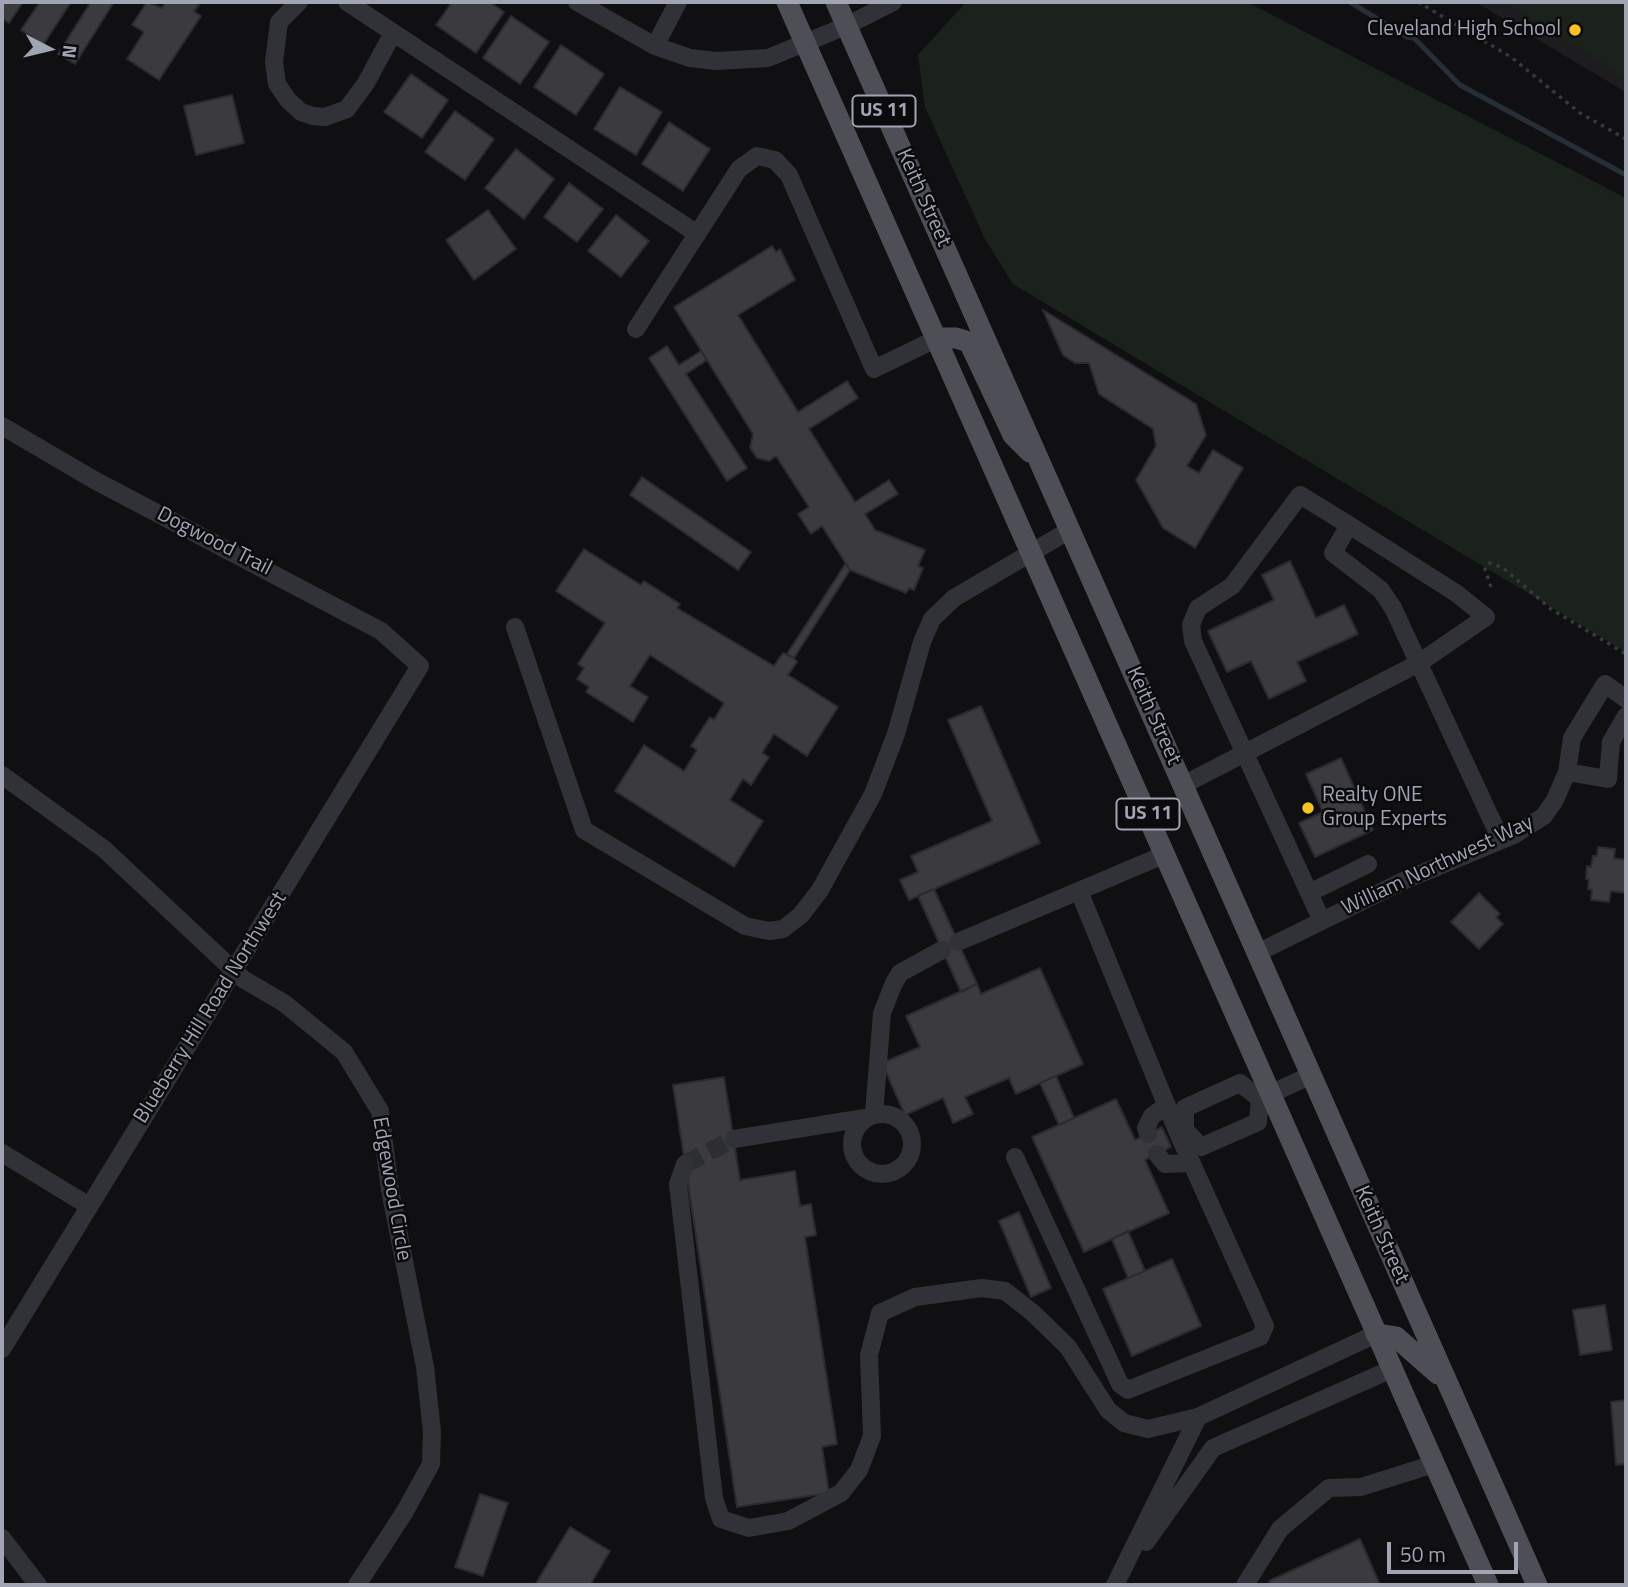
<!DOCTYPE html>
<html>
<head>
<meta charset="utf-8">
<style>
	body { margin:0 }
	#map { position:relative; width:1628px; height:1587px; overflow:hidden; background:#101012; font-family:"Titillium Web",sans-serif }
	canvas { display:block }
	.frame { position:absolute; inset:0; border:4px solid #a1a5b3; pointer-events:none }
	.north { position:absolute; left:14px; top:14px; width:70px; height:70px; -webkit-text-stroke:5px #0b0b0d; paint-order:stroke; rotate:97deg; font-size:19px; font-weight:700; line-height:28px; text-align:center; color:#a1a5b3 }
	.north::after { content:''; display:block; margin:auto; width:24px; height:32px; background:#a1a5b3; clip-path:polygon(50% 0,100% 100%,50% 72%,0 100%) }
	.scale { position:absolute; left:1387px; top:1542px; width:131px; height:32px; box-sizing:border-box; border:4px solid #a1a5b3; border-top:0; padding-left:9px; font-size:21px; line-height:24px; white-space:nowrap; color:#a1a5b3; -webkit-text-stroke:5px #0b0b0d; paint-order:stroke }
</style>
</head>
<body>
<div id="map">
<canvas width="1628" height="1587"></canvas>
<div class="frame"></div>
<div class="north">N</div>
<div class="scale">50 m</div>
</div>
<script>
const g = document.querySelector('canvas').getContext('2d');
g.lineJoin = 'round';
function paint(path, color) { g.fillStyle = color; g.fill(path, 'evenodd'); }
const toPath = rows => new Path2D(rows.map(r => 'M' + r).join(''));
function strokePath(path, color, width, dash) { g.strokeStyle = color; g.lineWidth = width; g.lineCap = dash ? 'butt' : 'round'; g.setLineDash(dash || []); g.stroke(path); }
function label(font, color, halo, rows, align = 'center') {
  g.font = font + ' "Titillium Web",sans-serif'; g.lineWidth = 5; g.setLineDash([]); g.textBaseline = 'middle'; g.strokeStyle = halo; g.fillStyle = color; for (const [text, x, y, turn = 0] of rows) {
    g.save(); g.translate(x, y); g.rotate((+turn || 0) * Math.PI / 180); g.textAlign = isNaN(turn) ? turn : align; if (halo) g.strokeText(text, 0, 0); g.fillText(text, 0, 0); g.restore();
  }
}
const built = toPath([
	[1476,2,1626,2,1626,92,1570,59]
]);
const green = toPath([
	[966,2,1247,2,1626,198,1626,652,1013,284,985,239,925,107,918,55],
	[1506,2,1626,2,1626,79]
]);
const stream = toPath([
	[1350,2,1407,37,1414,38,1460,85,1626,175]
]);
const building = toPath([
	[2,2,23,2,9,23,2,18,2,2],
	[40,2,71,2,43,45,21,30,40,2],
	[91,2,114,2,75,64,58,54,91,2],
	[147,2,162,8,166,2,194,2,199,5,194,11,201,16,159,80,127,59,144,32,132,25,147,2],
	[452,2,490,2,504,12,476,53,436,25,452,2],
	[511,16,549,42,520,84,483,58,511,16],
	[561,45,604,74,576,115,534,87,561,45],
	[411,74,448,100,422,138,384,112,411,74],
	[620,87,662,112,636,155,594,129,620,87],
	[232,95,244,143,196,155,184,106,232,95],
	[455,111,494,139,465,180,425,152,455,111],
	[669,122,710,149,683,191,642,164,669,122],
	[516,149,554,179,524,219,485,188,516,149],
	[569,183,603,209,577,242,544,217,569,183],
	[488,210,516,249,474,280,446,240,488,210],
	[616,215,649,241,621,277,588,251,616,215],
	[772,246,776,252,780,249,795,280,738,315,798,412,847,381,858,398,809,429,855,502,889,480,898,494,865,514,875,530,925,550,918,566,923,568,914,590,909,588,906,593,850,570,822,526,811,534,798,514,809,507,776,456,769,461,757,458,750,448,753,434,674,307,772,246],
	[1043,310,1196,404,1206,435,1187,466,1199,473,1213,450,1243,468,1195,548,1163,528,1136,480,1156,446,1153,429,1099,394,1089,363,1075,363,1063,355,1043,310],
	[667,346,679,365,701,351,707,360,686,374,747,468,727,481,649,358,667,346],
	[642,477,751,552,738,570,630,495,642,477],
	[584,549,641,585,644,581,680,604,677,608,774,666,783,653,794,658,797,662,788,675,838,707,807,756,774,734,762,753,769,757,751,785,743,779,730,800,763,821,734,867,615,791,644,745,684,771,697,750,691,746,710,717,714,720,724,703,650,655,630,686,648,697,633,722,586,692,589,687,577,679,584,668,578,664,605,623,556,591,584,549],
	[1290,561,1316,618,1344,605,1358,634,1297,662,1306,681,1269,699,1251,661,1227,672,1208,631,1274,600,1262,575,1290,561],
	[846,563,850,570,794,658,787,654,846,563],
	[981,706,1040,843,909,900,900,880,918,872,911,856,992,821,948,720,981,706],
	[1341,758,1373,830,1315,857,1299,823,1323,812,1306,774,1341,758],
	[1598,847,1615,849,1614,858,1626,860,1626,893,1611,891,1609,902,1591,900,1592,890,1588,889,1589,879,1586,879,1587,866,1591,867,1593,856,1597,856,1598,847],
	[934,889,977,984,961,992,918,896,934,889],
	[1479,893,1500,914,1496,917,1503,924,1479,949,1451,922,1479,893],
	[1040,968,1083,1064,1016,1094,1009,1078,965,1097,973,1114,953,1123,943,1098,905,1115,882,1063,920,1047,906,1016,977,984,981,994,1040,968],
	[1056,1076,1074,1118,1059,1125,1040,1083,1056,1076],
	[724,1077,740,1180,795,1171,800,1206,811,1204,816,1235,805,1237,837,1444,822,1447,829,1493,737,1507,673,1085,724,1077],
	[1116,1099,1135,1140,1162,1127,1171,1147,1145,1160,1169,1213,1084,1252,1032,1137,1116,1099],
	[1019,1212,1051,1288,1031,1297,999,1221,1019,1212],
	[1128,1231,1145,1271,1128,1278,1112,1239,1128,1231],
	[1172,1259,1201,1326,1132,1356,1103,1289,1172,1259],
	[1605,1305,1612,1350,1580,1355,1573,1310,1605,1305],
	[1626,1400,1626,1464,1616,1465,1611,1402,1626,1400],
	[480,1494,508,1503,483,1576,455,1567,480,1494],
	[570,1527,610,1551,590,1585,535,1585,570,1527],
	[1360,1539,1380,1585,1271,1585,1269,1581,1360,1539]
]);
const minorTunnel = toPath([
	[685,1164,734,1139]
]);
const path = toPath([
	[1418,2,1511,57,1580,113,1626,139],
	[1491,587,1485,569,1489,563,1502,567,1551,609,1626,654]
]);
const minor = toPath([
	[299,2,279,22,274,62,277,84,288,100,301,112,313,116,325,117,347,109,366,83,393,33],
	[347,2,696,233],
	[577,2,655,46,690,58,716,61,768,58,846,26,893,2],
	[655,46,678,2],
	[636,329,739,169,757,156,775,160,789,175,874,369,938,338],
	[2,426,96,481,381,631,420,666,2,1349],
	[515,627,584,830,745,926,769,931,783,929,801,915,820,890,873,794,896,734,922,642,932,619,954,598,1070,530],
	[1567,772,1608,779,1611,742,1626,716],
	[2,775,104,849,243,979,284,1003,344,1052,380,1111,390,1190,425,1367,432,1432,431,1464,404,1513,357,1585],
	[1183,785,1419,663,1486,617,1456,593,1349,525],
	[1079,891,1178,1133],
	[1309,893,1368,864],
	[1322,921,1193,641,1191,625,1198,608,1232,586,1300,495,1349,525,1333,553,1381,590,1393,608,1501,840],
	[958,942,1166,854],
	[1257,953,1403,881,1514,835,1544,816,1555,800,1567,772,1572,738,1605,684,1626,699],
	[1240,1083,1260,1099,1258,1122,1201,1147,1185,1130,1185,1108,1240,1083],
	[1260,1099,1311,1075],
	[874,1114,882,1013,894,983,900,973,942,950],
	'852 1144a30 30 0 1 1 60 0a30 30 0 1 1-60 0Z',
	[1148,1134,1146,1128,1152,1116,1167,1105],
	[734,1139,865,1118],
	[2,1153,89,1206],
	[1157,1154,1165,1164,1192,1163],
	[1015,1157,1120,1384,1128,1390,1260,1337,1265,1326,1178,1133,1185,1130],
	[685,1164,678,1184,714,1498,721,1519,749,1528,788,1521,841,1493,859,1470,872,1436,869,1355,880,1313,915,1297,982,1288,1005,1291,1033,1313,1068,1347,1108,1410,1124,1423,1148,1429,1198,1417],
	[2,1538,38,1585],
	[1146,1542,1213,1448,1392,1369],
	[1115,1585,1198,1417,1376,1334],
	[1245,1585,1280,1529,1329,1488,1361,1487,1434,1464]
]);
const major = toPath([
	[787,2,1488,1585],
	[836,2,1537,1585],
	[938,338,956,338,969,342,1013,435,1030,452],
	[1376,1334,1396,1337,1438,1374]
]);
const markers = [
	[1575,30,7,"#f8c222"],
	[1308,808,7,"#f8c222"]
];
const shields = [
	[884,111,63],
	[1148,814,63]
];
const shieldNames = [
	["US 11",884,111],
	["US 11",1148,814]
];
const poiNames = [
	["Cleveland High School",1561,30],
	["Realty ONE",1322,796,"left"],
	["Group Experts",1322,820,"left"]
];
const streetNames = [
	["Keith Street",923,198,66],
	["Dogwood Trail",214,542,27],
	["Keith Street",1153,716,66],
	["William Northwest Way",1438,866,-25],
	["Blueberry Hill Road Northwest",211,1008,-58],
	["Edgewood Circle",391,1189,80],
	["Keith Street",1381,1235,66]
];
paint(built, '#1d1c1f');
paint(green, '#1b221c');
strokePath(stream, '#262e36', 5);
paint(building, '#3a3a3f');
strokePath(building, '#2b2a2e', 2);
strokePath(minorTunnel, '#2d2e32', 18, [18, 9]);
strokePath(path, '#37393e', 3.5, [3.5, 5]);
strokePath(minor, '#313237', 18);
strokePath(major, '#4d4e56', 21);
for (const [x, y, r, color] of markers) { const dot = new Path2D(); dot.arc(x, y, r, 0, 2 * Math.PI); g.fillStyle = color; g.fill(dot); strokePath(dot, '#0b0b0d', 2.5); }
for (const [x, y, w] of shields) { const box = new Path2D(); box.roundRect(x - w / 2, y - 15.5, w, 31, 5); g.fillStyle = '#0b0b0d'; g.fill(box); strokePath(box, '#a1a5b3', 2); }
label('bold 19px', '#a1a5b3', null, shieldNames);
label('21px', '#a1a5b3', '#0b0b0d', poiNames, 'right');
label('21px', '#a1a5b3', '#0b0b0d', streetNames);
</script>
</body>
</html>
